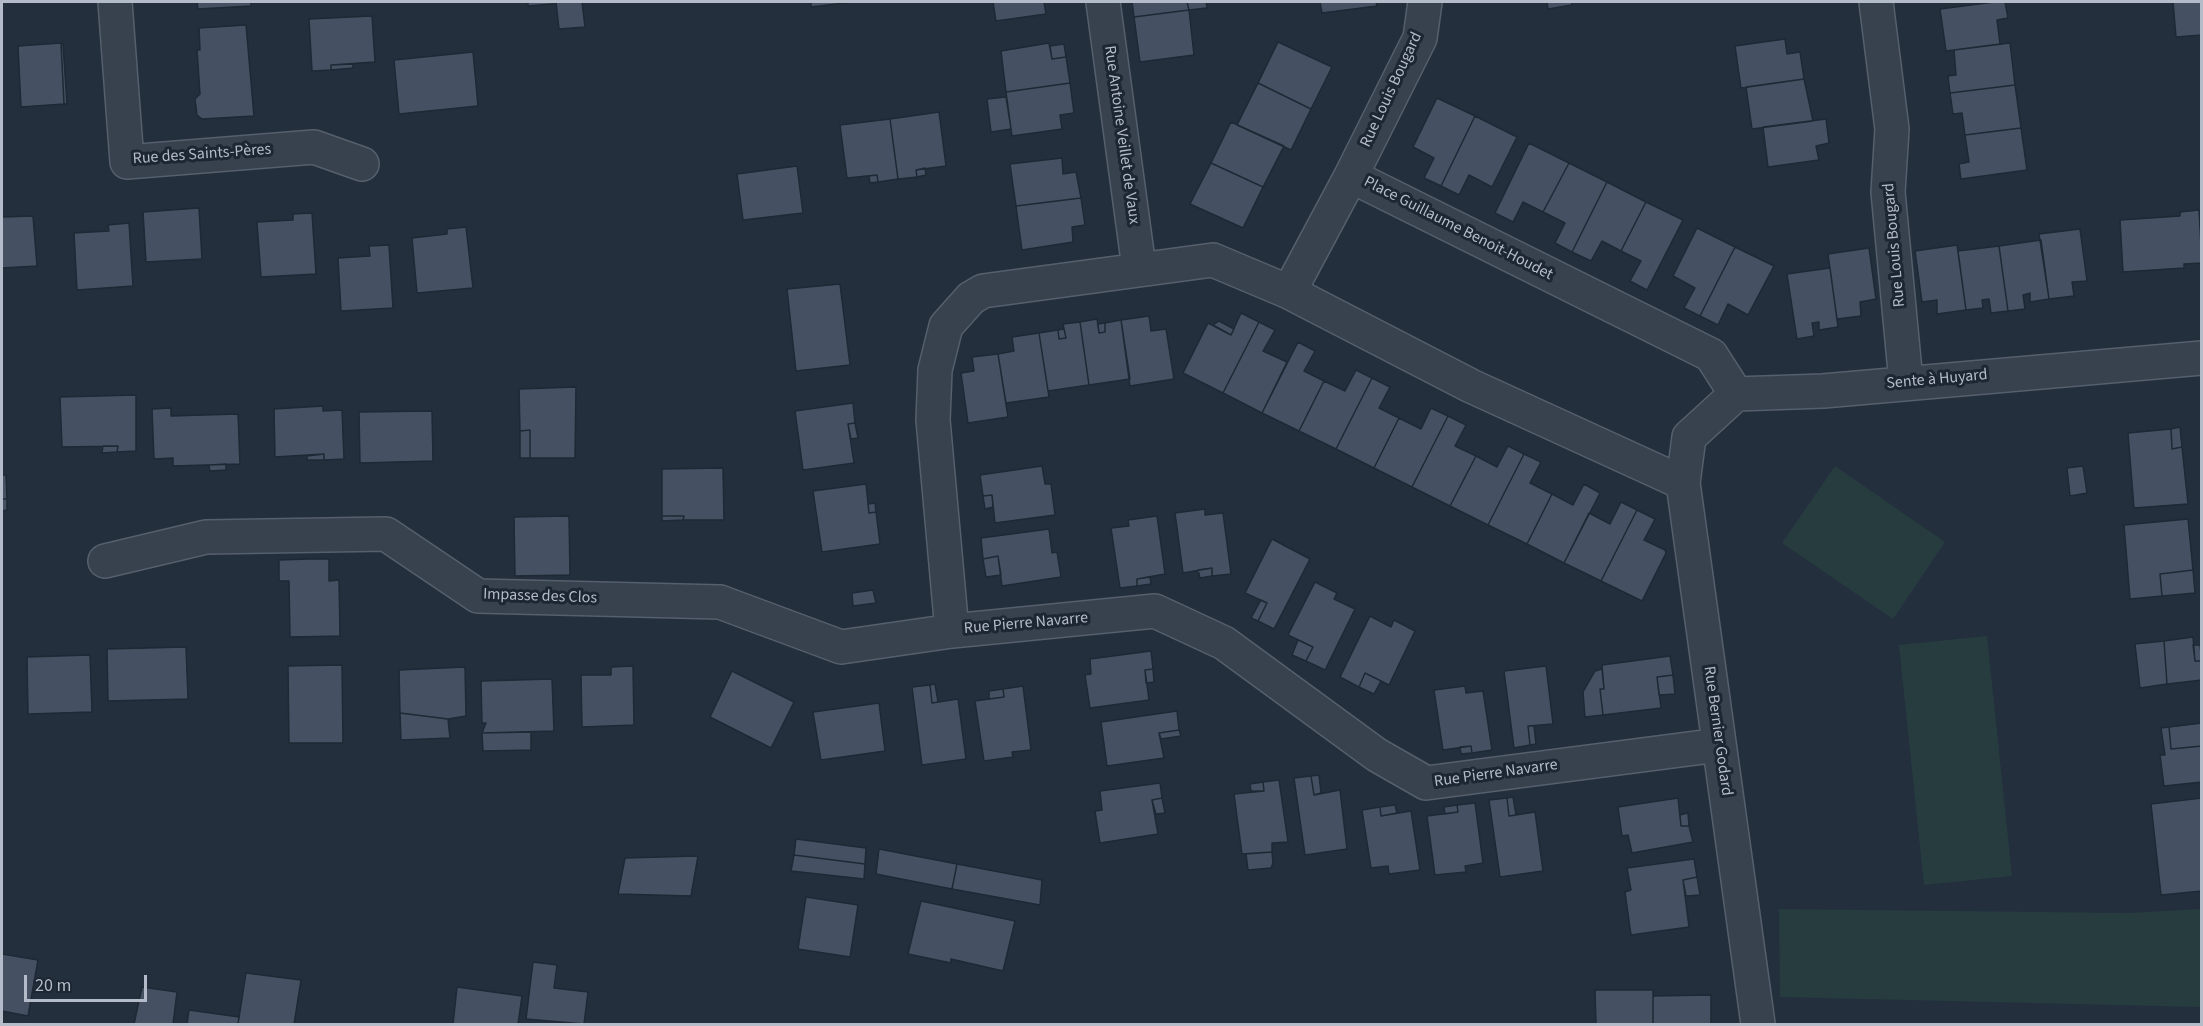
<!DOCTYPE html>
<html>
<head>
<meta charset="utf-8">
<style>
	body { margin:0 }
	#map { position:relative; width:2203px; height:1026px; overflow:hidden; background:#242f3e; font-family:"Source Sans 3",sans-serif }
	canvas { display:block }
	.frame { position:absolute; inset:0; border:3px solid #b4bcc9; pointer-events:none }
	.scale { position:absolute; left:24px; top:975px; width:123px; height:27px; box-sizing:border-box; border:3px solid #b4bcc9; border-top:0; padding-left:8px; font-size:18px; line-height:21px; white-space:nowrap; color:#b4bcc9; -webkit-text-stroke:4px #1d2633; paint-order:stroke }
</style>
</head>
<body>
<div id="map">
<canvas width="2203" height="1026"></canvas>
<div class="frame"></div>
<div class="scale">20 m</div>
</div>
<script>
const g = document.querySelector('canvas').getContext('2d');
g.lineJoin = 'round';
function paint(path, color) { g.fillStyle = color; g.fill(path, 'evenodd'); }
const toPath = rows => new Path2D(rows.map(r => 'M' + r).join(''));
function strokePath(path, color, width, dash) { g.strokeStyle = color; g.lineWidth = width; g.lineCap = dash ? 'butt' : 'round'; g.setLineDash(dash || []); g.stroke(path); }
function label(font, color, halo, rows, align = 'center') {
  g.font = font + ' "Source Sans 3",sans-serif'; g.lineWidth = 6; g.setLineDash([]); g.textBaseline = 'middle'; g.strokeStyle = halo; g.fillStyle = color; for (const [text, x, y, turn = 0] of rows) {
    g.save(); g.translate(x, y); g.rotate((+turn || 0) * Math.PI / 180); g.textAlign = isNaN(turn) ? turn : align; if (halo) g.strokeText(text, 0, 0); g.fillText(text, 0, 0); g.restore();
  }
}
const green = toPath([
	[1835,466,1945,542,1893,619,1782,543],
	[1987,636,2012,876,1924,885,1899,645],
	[1779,909,2128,913,2201,909,2201,1007,1780,997]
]);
const building = toPath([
	[197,2,251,2,251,6,198,9,197,2],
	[528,2,551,2,552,4,528,6,528,2],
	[556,2,582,2,585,27,559,29,556,2],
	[811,2,853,2,811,7,811,2],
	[993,2,1044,2,1046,14,996,21,993,2],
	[1132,2,1187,2,1189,10,1134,17,1132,2],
	[1187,2,1206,2,1207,8,1189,10,1187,2],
	[1320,2,1376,2,1377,6,1322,13,1320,2],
	[1547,2,1572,2,1572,5,1548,9,1547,2],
	[1994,2,2005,2,2008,18,1997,20,2000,44,1946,51,1940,9,1994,2],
	[2173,2,2202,2,2202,35,2176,37,2173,2],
	[1189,10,1194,55,1140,62,1134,17,1189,10],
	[372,16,375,62,331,65,331,70,312,71,309,19,372,16],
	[246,25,254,116,202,119,197,115,195,99,200,94,197,50,200,50,199,28,246,25],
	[1785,39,1787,54,1800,52,1804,79,1741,88,1735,46,1785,39],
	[1278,42,1332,67,1311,109,1258,83,1278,42],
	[61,43,63,44,67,104,64,104,61,43],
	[61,43,64,104,21,107,18,46,61,43],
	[1049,43,1052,59,1066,57,1070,83,1006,92,1001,51,1049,43],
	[2010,43,2015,85,1950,93,1948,76,1956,75,1954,50,2010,43],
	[1064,44,1066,57,1052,59,1050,46,1064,44],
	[473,52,478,106,399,114,394,60,473,52],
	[353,64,353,68,331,70,331,65,353,64],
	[1804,79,1813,121,1752,129,1746,87,1804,79],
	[1070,83,1074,113,1060,115,1062,129,1012,136,1006,92,1070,83],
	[1258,83,1311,109,1291,150,1237,125,1258,83],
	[2015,85,2021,128,1965,135,1962,113,1953,114,1950,93,2015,85],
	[1006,97,1011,129,991,132,987,99,1006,97],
	[1437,98,1475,116,1441,186,1424,178,1434,158,1413,147,1437,98],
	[939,112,946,166,916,170,917,177,898,179,890,119,939,112],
	[1475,116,1517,137,1492,187,1469,175,1459,195,1441,186,1475,116],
	[890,119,898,179,878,182,877,175,847,178,840,125,890,119],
	[1826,119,1829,143,1816,146,1819,160,1768,167,1763,127,1826,119],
	[1231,122,1284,146,1263,187,1211,163,1231,122],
	[2021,128,2027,170,1961,179,1959,164,1969,162,1965,135,2021,128],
	[1529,143,1569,163,1543,212,1523,202,1513,222,1495,213,1529,143],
	[1062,158,1063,174,1076,172,1081,198,1016,206,1010,164,1062,158],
	[1211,163,1263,187,1243,228,1190,204,1211,163],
	[1569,163,1607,182,1572,252,1555,243,1565,223,1543,212,1569,163],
	[797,166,803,213,743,220,737,174,797,166],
	[925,168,926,175,917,177,916,170,925,168],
	[877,175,878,182,870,183,869,176,877,175],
	[1607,182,1646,202,1621,251,1602,241,1591,261,1572,252,1607,182],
	[1081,198,1085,225,1072,227,1073,242,1022,250,1016,206,1081,198],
	[1646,202,1683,220,1647,290,1630,281,1641,261,1621,251,1646,202],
	[199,208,202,259,146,262,143,212,199,208],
	[2199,210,2202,263,2184,264,2184,268,2123,272,2120,220,2180,216,2180,212,2199,210],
	[2,213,3,217,33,216,37,266,2,268,2,213],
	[312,213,316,274,261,277,257,222,293,220,293,214,312,213],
	[129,223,133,286,77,290,74,233,109,231,108,225,129,223],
	[466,227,473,288,417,293,412,238,447,234,447,229,466,227],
	[1697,228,1735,247,1700,316,1684,308,1695,288,1673,276,1697,228],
	[2080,229,2087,281,2072,282,2074,296,2049,299,2039,234,2080,229],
	[2041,240,2049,299,2030,302,2030,293,2023,295,2025,309,2008,311,1999,246,2041,240],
	[389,245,393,308,341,311,338,258,370,256,369,246,389,245],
	[1957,245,1966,310,1937,314,1937,300,1922,302,1915,251,1957,245],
	[1999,246,2008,311,1991,313,1989,299,1982,300,1983,308,1966,310,1958,251,1999,246],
	[1735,247,1774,266,1748,315,1728,304,1718,325,1700,316,1735,247],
	[1869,248,1876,299,1860,302,1861,316,1837,319,1828,254,1869,248],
	[1830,268,1838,327,1819,330,1819,322,1812,323,1814,336,1797,339,1787,274,1830,268],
	[840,284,850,365,796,371,787,289,840,284],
	[1241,313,1259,322,1223,393,1183,373,1208,323,1231,335,1241,313],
	[1149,316,1151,331,1166,329,1174,379,1130,386,1121,320,1149,316],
	[1097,319,1099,333,1105,332,1105,323,1121,320,1130,379,1089,385,1080,322,1097,319],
	[1219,321,1234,329,1231,335,1213,325,1219,321],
	[1080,322,1089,385,1048,391,1039,333,1058,330,1059,339,1066,338,1063,324,1080,322],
	[1259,322,1275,330,1263,351,1287,362,1262,413,1223,393,1259,322],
	[1105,323,1105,332,1099,333,1098,324,1105,323],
	[1064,329,1066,338,1059,339,1058,330,1064,329],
	[1039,333,1049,397,1006,403,998,354,1014,351,1012,337,1039,333],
	[1298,342,1315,351,1304,371,1324,381,1299,431,1262,413,1298,342],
	[998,354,1008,417,968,423,961,373,974,371,972,357,998,354],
	[1356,370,1372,378,1336,449,1299,431,1324,381,1345,391,1356,370],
	[1372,378,1390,387,1379,408,1399,418,1374,468,1336,449,1372,378],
	[576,387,575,458,530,458,530,430,520,431,519,389,576,387],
	[136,395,136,451,117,452,118,446,62,447,60,397,136,395],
	[853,403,855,423,848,424,854,463,803,470,795,411,853,403],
	[323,406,323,411,342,410,344,459,324,460,324,454,275,457,274,409,323,406],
	[171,408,171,416,238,414,240,464,173,466,173,458,154,459,152,409,171,408],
	[1431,408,1448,416,1412,487,1374,468,1399,418,1421,429,1431,408],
	[432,411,433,461,360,463,359,412,432,411],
	[1448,416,1466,425,1455,446,1476,456,1450,506,1412,487,1448,416],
	[855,423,858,438,851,439,848,424,855,423],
	[2180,427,2182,447,2172,449,2171,429,2180,427],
	[2171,429,2172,449,2182,447,2188,504,2134,508,2128,433,2171,429],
	[530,430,530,458,520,458,520,431,530,430],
	[103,446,118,446,117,452,102,453,103,446],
	[1508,446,1524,454,1488,525,1450,506,1476,456,1497,467,1508,446],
	[324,454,324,460,307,460,307,456,324,454],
	[1524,454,1541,462,1530,483,1552,494,1527,544,1488,525,1524,454],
	[226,464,226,470,210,471,209,465,226,464],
	[1042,466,1045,484,1051,484,1055,515,995,523,992,495,983,496,980,475,1042,466],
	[2083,466,2087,493,2070,496,2067,468,2083,466],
	[723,468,724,520,683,520,684,516,662,516,662,469,723,468],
	[2,475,6,475,7,499,2,499,2,538,2,475],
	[866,484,869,513,876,512,880,544,822,552,813,491,866,484],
	[1584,484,1600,493,1564,563,1527,544,1552,494,1573,505,1584,484],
	[992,495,993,507,985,509,983,496,992,495],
	[2,499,7,499,7,510,2,511,2,499],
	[1621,502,1637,510,1601,581,1564,563,1589,513,1610,524,1621,502],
	[875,503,876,512,869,513,868,504,875,503],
	[1205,509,1205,515,1223,513,1231,574,1212,576,1212,568,1183,573,1175,513,1205,509],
	[1637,510,1655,519,1644,540,1665,550,1666,553,1642,601,1601,581,1637,510],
	[569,516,570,575,515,576,514,517,569,516],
	[662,516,684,516,683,520,662,521,662,516],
	[1157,516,1165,574,1137,579,1137,586,1120,588,1111,528,1129,526,1128,520,1157,516],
	[2188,519,2193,570,2160,574,2162,596,2130,599,2124,525,2188,519],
	[1049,529,1052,553,1057,552,1061,577,1002,586,998,556,983,559,981,538,1049,529],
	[1272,539,1310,559,1274,629,1258,621,1267,603,1245,593,1272,539],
	[998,556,1001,575,986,577,983,559,998,556],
	[308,559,329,559,329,581,339,580,340,636,290,637,289,581,279,581,279,560,308,559],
	[1212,568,1212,576,1200,578,1198,570,1212,568],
	[2193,570,2195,593,2162,596,2160,574,2193,570],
	[1150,577,1151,584,1137,586,1137,579,1150,577],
	[1315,582,1337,593,1334,599,1355,609,1325,670,1306,661,1313,647,1288,635,1315,582],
	[873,590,876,603,853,606,852,593,873,590],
	[1261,600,1267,603,1258,621,1251,618,1261,600],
	[1370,616,1391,627,1394,620,1415,631,1389,685,1365,673,1359,687,1340,677,1370,616],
	[2193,637,2195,661,2202,661,2202,680,2167,684,2164,641,2193,637],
	[1298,640,1313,647,1306,661,1292,655,1298,640],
	[2164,641,2167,684,2140,688,2135,644,2164,641],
	[2193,645,2200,645,2202,661,2195,661,2193,645],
	[186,647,188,699,108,701,107,649,186,647],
	[1151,651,1153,669,1145,670,1149,700,1090,708,1085,675,1091,674,1090,659,1151,651],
	[90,655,92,712,28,714,27,657,90,655],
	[1670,656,1673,675,1657,677,1661,708,1603,715,1600,689,1604,689,1602,665,1670,656],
	[342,665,343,743,289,743,288,666,342,665],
	[633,666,634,725,582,727,581,675,611,675,611,667,633,666],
	[1546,666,1553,724,1528,726,1530,745,1514,748,1504,671,1546,666],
	[465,667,466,716,448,719,400,713,399,670,465,667],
	[1153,669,1154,682,1146,683,1145,670,1153,669],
	[1602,669,1604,689,1600,689,1603,715,1585,717,1583,692,1595,671,1602,669],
	[732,671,794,702,771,748,710,717,732,671],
	[1365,673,1381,681,1374,694,1359,687,1365,673],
	[1673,675,1675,694,1659,695,1657,677,1673,675],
	[552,679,554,731,482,733,486,723,482,723,481,681,552,679],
	[935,684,938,702,932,703,930,685,935,684],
	[930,685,932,703,958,699,966,759,922,765,912,687,930,685],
	[1023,686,1031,750,1012,752,1013,757,984,761,975,701,1004,697,1003,689,1023,686],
	[1465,686,1466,693,1483,691,1492,750,1472,753,1471,746,1443,750,1434,690,1465,686],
	[1003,689,1004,697,989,699,989,691,1003,689],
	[879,703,885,751,821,760,813,712,879,703],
	[1177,711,1179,730,1159,733,1164,758,1107,766,1101,722,1177,711],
	[400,713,448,719,450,738,401,740,400,713],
	[2202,723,2202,746,2171,749,2169,727,2202,723],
	[1528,726,1534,726,1536,744,1530,745,1528,726],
	[2169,727,2171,749,2202,746,2202,782,2164,786,2160,755,2165,755,2161,728,2169,727],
	[1179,730,1181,736,1161,739,1159,733,1179,730],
	[531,732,531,750,483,751,482,733,531,732],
	[1471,746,1472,753,1461,754,1460,747,1471,746],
	[1319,775,1321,793,1314,795,1311,776,1319,775],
	[1311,776,1314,795,1340,790,1347,849,1305,855,1294,778,1311,776],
	[1279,780,1288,842,1272,843,1272,852,1242,854,1234,794,1264,791,1263,782,1279,780],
	[1263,782,1264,791,1251,791,1250,784,1263,782],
	[1160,783,1162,798,1152,800,1158,834,1100,843,1095,811,1102,810,1100,791,1160,783],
	[1513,797,1516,815,1509,816,1507,798,1513,797],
	[1162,798,1165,813,1156,814,1152,800,1162,798],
	[1507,798,1509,816,1535,812,1543,871,1500,877,1489,800,1507,798],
	[1678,798,1681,826,1689,826,1693,842,1632,853,1628,835,1622,836,1618,807,1678,798],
	[2202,798,2202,891,2161,895,2151,804,2202,798],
	[1475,803,1483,863,1465,866,1466,872,1435,875,1427,816,1458,812,1457,805,1475,803],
	[1395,805,1397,813,1381,816,1380,807,1395,805],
	[1457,805,1458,812,1445,814,1444,807,1457,805],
	[1380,807,1381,816,1411,811,1420,870,1389,874,1388,866,1371,868,1362,810,1380,807],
	[1688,813,1689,826,1681,826,1680,815,1688,813],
	[796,839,866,848,865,864,794,855,796,839],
	[879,849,957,864,952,889,876,874,879,849],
	[1272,852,1273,863,1271,868,1248,870,1246,854,1272,852],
	[794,855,865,864,864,879,791,871,794,855],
	[698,856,691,896,618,894,625,858,698,856],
	[1694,859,1697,877,1683,880,1689,927,1631,935,1625,892,1631,890,1627,868,1694,859],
	[957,864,1042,880,1040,905,952,889,957,864],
	[1697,877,1700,895,1686,896,1683,880,1697,877],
	[806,897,858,905,850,957,798,949,806,897],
	[921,901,1015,921,1003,971,951,959,951,963,908,954,921,901],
	[2,954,38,960,28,1016,2,1011,2,954],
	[533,962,557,965,554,988,588,992,584,1024,526,1019,533,962],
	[246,973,301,980,294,1024,238,1024,246,973],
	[142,987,177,992,173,1024,134,1024,142,987],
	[457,987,522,996,518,1024,453,1024,457,987],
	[1595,990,1653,990,1653,1024,1596,1024,1595,990],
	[1711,995,1711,1024,1653,1024,1653,996,1711,995],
	[189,1010,239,1017,238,1024,187,1024,189,1010]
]);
const street = toPath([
	[115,2,127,162,314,147,362,164],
	[1103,2,1139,268],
	[1876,2,1892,129,1888,192,1906,382],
	[1351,176,1420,38,1425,2],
	[1683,483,1471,386,1289,292,1351,176,1711,355,1736,394],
	[105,561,206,537,386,534,478,596,720,602,841,647,952,631,1155,611,1224,643,1377,755,1426,783,1719,745],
	[952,631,933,420,935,370,946,326,971,298,983,291,1213,260,1289,292],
	[1758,1024,1683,483,1689,437,1736,394,1823,391,2202,358]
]);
const streetNames = [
	["Rue Louis Bougard",1392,90,-65],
	["Rue Antoine Veillet de Vaux",1121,135,82],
	["Rue des Saints-Pères",202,155,-4],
	["Place Guillaume Benoit-Houdet",1458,229,27],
	["Rue Louis Bougard",1895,245,-95],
	["Sente à Huyard",1937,380,-5],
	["Impasse des Clos",540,597,2],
	["Rue Pierre Navarre",1026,624,-5],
	["Rue Bernier Godard",1717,731,82],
	["Rue Pierre Navarre",1496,774,-8]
];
paint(green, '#263c3f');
paint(building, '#455162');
strokePath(building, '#1f2835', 1.5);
strokePath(street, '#565f6c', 36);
strokePath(street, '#38414e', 33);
label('16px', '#b4bcc9', '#1d2633', streetNames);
</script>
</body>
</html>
